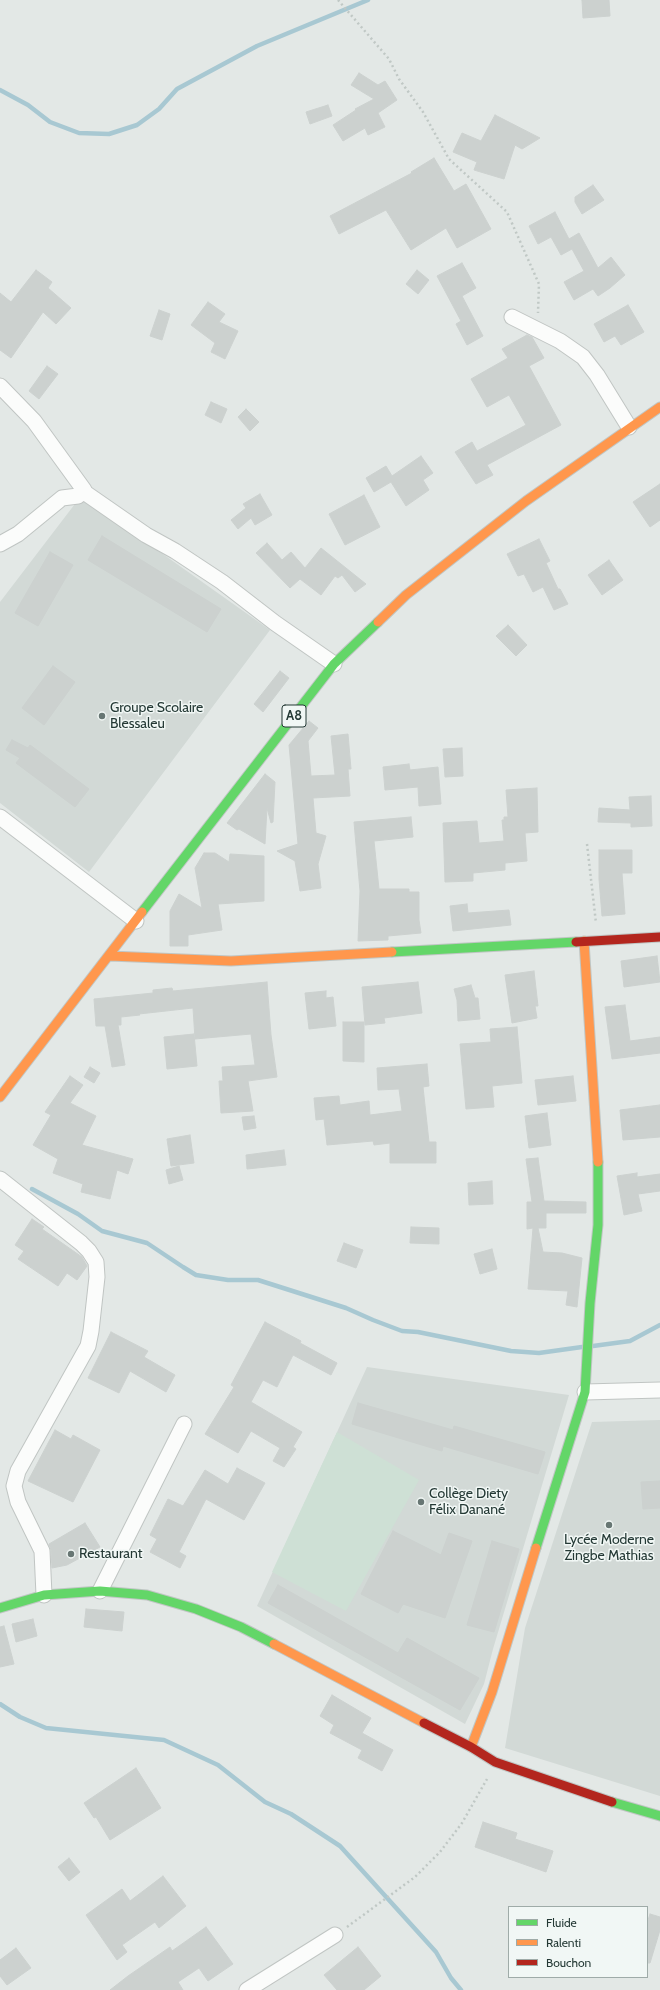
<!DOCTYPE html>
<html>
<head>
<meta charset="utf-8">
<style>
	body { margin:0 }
	#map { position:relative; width:660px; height:1990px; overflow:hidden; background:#e3e8e6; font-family:Cabin,sans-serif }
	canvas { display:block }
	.legend { position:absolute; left:508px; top:1906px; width:140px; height:72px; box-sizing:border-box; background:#f1f7f5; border:1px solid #9faba8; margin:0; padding:5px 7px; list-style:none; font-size:12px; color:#243935 }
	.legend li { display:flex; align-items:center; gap:8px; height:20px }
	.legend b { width:20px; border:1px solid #9faba8 }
</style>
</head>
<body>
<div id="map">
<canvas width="660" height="1990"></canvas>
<ul class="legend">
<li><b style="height:5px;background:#63d668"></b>Fluide</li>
<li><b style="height:5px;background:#ff974d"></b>Ralenti</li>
<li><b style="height:5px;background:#b3261e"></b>Bouchon</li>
</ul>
</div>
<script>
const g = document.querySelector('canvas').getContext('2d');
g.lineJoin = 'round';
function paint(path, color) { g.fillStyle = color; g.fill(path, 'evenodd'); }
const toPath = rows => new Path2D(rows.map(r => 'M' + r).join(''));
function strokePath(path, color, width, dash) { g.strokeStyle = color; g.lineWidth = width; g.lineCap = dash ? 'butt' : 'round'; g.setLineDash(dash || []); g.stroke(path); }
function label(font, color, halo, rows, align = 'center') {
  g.font = font + ' Cabin,sans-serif'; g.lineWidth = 3; g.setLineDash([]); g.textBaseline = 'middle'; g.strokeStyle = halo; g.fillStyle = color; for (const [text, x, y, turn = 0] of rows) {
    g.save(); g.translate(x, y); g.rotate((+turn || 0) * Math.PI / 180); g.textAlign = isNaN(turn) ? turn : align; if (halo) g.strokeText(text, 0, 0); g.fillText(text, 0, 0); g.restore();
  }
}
const built = toPath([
	[81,496,270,630,89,872,0,803,0,602],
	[367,1367,569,1395,493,1649,484,1684,465,1724,257,1606],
	[660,1420,660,1796,505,1748,525,1628,592,1422]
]);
const green = toPath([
	[337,1432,419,1480,346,1611,272,1572]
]);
const stream = toPath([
	[0,90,28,105,50,122,79,133,109,134,137,125,159,109,177,89,257,46,368,0],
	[32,1189,78,1214,102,1231,147,1243,183,1267,196,1275,228,1280,258,1280,346,1308,373,1320,402,1331,418,1332,511,1351,539,1353,582,1347],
	[593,1346,630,1341,660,1325],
	[0,1704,20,1717,46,1728,164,1740,218,1765,265,1802,291,1814,340,1846,436,1952,451,1978,461,1990]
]);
const building = toPath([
	[582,0,609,0,610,16,583,18,582,0],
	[359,73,378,85,385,81,397,100,378,113,385,127,368,135,365,128,343,141,333,125,356,110,355,109,374,99,351,85,359,73],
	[328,105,332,116,310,124,306,112,328,105],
	[495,115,540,138,522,149,515,145,504,179,474,170,477,162,453,152,462,133,481,141,495,115],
	[434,158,454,191,466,184,491,229,457,248,446,228,411,250,386,210,339,234,330,216,412,173,411,172,434,158],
	[593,185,604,200,582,214,575,202,575,197,593,185],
	[555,212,569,239,579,233,598,268,611,257,625,275,610,288,598,296,593,289,574,300,564,282,584,271,572,249,561,255,551,237,538,244,529,226,555,212],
	[462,263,476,288,462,296,483,336,467,345,456,324,461,321,437,276,462,263],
	[36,270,52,282,48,288,71,308,56,324,43,312,11,358,0,350,0,293,11,302,36,270],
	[417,270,429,280,418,294,406,284,417,270],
	[208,302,225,314,219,322,238,331,225,359,211,352,215,343,191,325,208,302],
	[628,305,644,332,621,345,615,336,604,342,594,324,628,305],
	[159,310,170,314,162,340,150,336,159,310],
	[527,335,532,337,544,358,529,366,561,425,487,465,493,475,476,484,455,452,472,442,477,451,526,425,509,395,487,407,471,379,508,358,502,349,527,335],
	[47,366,58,374,39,399,29,391,47,366],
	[211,402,227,409,221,423,205,415,211,402],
	[246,409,259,422,250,431,238,417,246,409],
	[421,456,433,473,423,480,429,490,406,506,391,482,374,492,366,478,386,466,392,476,421,456],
	[660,484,660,520,650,527,633,502,660,484],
	[260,494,272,515,255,525,251,518,238,529,231,520,246,508,243,504,260,494],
	[364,495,380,527,345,545,329,514,364,495],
	[102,536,221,609,207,632,88,560,102,536],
	[539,539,550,561,546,563,558,589,560,589,568,604,554,610,543,587,533,592,524,574,518,576,507,554,539,539],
	[267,543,282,560,291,552,305,568,321,548,366,584,355,592,342,575,338,578,335,576,321,595,300,579,290,588,256,553,267,543],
	[50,552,73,565,38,626,15,613,50,552],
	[609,560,623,580,602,595,588,575,609,560],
	[508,625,527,645,516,656,496,636,508,625],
	[53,666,75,682,44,725,22,708,53,666],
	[280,671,289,678,263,712,254,704,280,671],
	[309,721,318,728,308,741,311,776,335,775,331,736,348,734,351,769,348,769,350,796,313,798,316,833,326,836,318,864,321,888,300,891,295,861,277,851,298,844,289,745,309,721],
	[12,740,28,748,30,745,89,789,75,807,16,763,20,758,6,750,12,740],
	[462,748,463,776,445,777,443,749,462,748],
	[409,764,410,770,438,767,441,804,419,806,418,787,385,790,383,767,409,764],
	[265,774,275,782,273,822,271,823,267,808,265,844,239,829,237,830,227,823,265,774],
	[537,788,538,832,525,833,527,861,505,863,505,870,473,873,473,881,445,882,443,823,477,821,479,843,504,841,502,820,504,820,504,817,508,817,506,790,537,788],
	[651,796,652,826,631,827,631,823,598,822,599,808,630,810,629,797,651,796],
	[411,817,413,837,374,841,379,889,409,889,409,892,419,892,419,920,421,933,388,936,388,940,358,941,360,891,354,822,411,817],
	[599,850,632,850,632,873,622,873,625,914,602,916,599,879,599,850],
	[204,853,215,853,229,862,230,854,264,856,264,901,218,904,222,930,188,935,188,946,170,946,170,911,179,894,202,908,195,868,204,853],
	[467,904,468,913,509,910,511,925,453,931,450,906,467,904],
	[657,956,660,982,624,987,621,961,657,956],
	[534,971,538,1006,535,1006,537,1018,512,1023,505,975,534,971],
	[267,982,271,1035,277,1077,248,1081,253,1111,221,1113,219,1081,223,1081,222,1067,255,1065,251,1034,195,1039,193,1008,139,1014,140,1015,121,1017,121,1025,118,1025,125,1065,112,1067,105,1026,96,1026,94,999,153,993,153,990,172,988,173,991,267,982],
	[418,982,422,1013,384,1018,385,1023,365,1025,362,987,418,982],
	[471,985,475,998,478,998,480,1019,458,1021,457,1000,454,989,471,985],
	[326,991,326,998,333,997,336,1026,309,1029,305,993,326,991],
	[625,1005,630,1041,660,1037,660,1053,612,1059,605,1007,625,1005],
	[343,1022,364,1022,364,1062,343,1061,343,1022],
	[517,1027,522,1083,492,1086,494,1107,466,1109,460,1044,491,1042,490,1029,517,1027],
	[194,1034,197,1066,167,1069,164,1037,194,1034],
	[427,1064,429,1086,423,1087,429,1142,436,1142,436,1163,390,1163,390,1143,374,1145,373,1141,327,1145,324,1119,316,1120,314,1098,339,1096,340,1105,369,1101,370,1115,402,1111,399,1089,378,1090,377,1068,427,1064],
	[90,1067,100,1073,94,1083,84,1077,90,1067],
	[70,1076,83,1085,70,1103,96,1116,82,1145,133,1159,128,1174,117,1170,110,1199,81,1192,83,1184,53,1173,58,1159,33,1145,51,1115,45,1112,70,1076],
	[573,1076,576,1101,538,1105,535,1080,573,1076],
	[660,1105,660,1137,623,1140,620,1110,660,1105],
	[547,1113,551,1145,529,1148,525,1116,547,1113],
	[254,1116,256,1128,244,1130,242,1117,254,1116],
	[190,1135,194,1163,171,1166,167,1139,190,1135],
	[284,1150,286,1165,247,1169,246,1155,284,1150],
	[538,1158,544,1201,586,1202,586,1213,546,1213,546,1228,538,1228,543,1252,562,1253,582,1258,577,1307,566,1305,568,1291,528,1289,533,1228,527,1229,527,1202,532,1202,526,1159,538,1158],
	[179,1166,183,1180,169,1184,166,1170,179,1166],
	[637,1173,637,1177,660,1174,660,1191,638,1194,642,1211,624,1215,617,1176,637,1173],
	[492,1181,493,1204,469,1205,468,1183,492,1181],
	[32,1219,44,1227,42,1229,82,1257,87,1266,77,1280,67,1273,58,1286,18,1259,24,1251,15,1245,32,1219],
	[411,1227,439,1228,439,1244,410,1243,411,1227],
	[344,1243,363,1250,356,1268,337,1261,344,1243],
	[492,1249,497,1269,480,1274,474,1254,492,1249],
	[265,1322,301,1341,300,1343,337,1363,331,1375,293,1355,277,1387,263,1380,251,1402,302,1432,293,1447,296,1449,284,1467,273,1461,280,1448,251,1431,238,1453,205,1434,234,1387,231,1385,265,1322],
	[111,1332,148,1351,144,1357,175,1375,166,1392,130,1371,119,1393,88,1378,111,1332],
	[358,1403,453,1430,454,1426,545,1452,538,1474,443,1446,442,1451,352,1424,358,1403],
	[55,1430,71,1439,73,1435,100,1450,73,1502,28,1481,55,1430],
	[237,1468,265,1483,244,1520,206,1499,179,1552,186,1556,180,1568,150,1552,157,1539,150,1535,168,1499,183,1506,205,1470,228,1484,237,1468],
	[660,1481,660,1508,643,1509,641,1482,660,1481],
	[85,1523,100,1547,67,1565,52,1568,51,1550,49,1544,85,1523],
	[393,1531,441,1555,449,1533,472,1541,445,1618,403,1604,398,1613,361,1594,393,1531],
	[492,1541,519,1549,494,1632,467,1625,492,1541],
	[278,1585,398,1653,407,1638,479,1678,460,1710,268,1603,278,1585],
	[86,1609,124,1612,122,1631,84,1627,86,1609],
	[33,1619,37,1636,16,1642,12,1624,33,1619],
	[4,1626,14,1664,0,1667,0,1627,4,1626],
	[332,1695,371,1718,362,1733,393,1750,382,1771,358,1758,362,1750,330,1733,334,1725,320,1716,332,1695],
	[136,1768,161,1808,110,1840,96,1817,94,1818,84,1803,136,1768],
	[483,1822,517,1833,515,1839,553,1851,546,1872,475,1847,483,1822],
	[69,1858,80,1872,69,1881,58,1867,69,1858],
	[163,1876,186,1906,159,1928,155,1922,122,1945,127,1952,117,1960,86,1915,122,1889,130,1901,163,1876],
	[650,1914,660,1917,660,1930,650,1963,647,1963,647,1923,650,1914],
	[206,1927,233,1964,208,1981,199,1968,178,1982,183,1990,110,1990,128,1976,170,1947,172,1951,206,1927],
	[358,1947,381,1976,364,1990,337,1990,324,1975,358,1947],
	[16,1948,31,1968,7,1985,0,1976,0,1960,16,1948]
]);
const path = toPath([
	[338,0,389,59,399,79,423,112,449,159,507,212,539,284,538,313],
	[587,844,596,923],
	[347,1927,415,1877,440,1852,462,1823,487,1779]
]);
const street = toPath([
	[512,317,560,341,583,357,597,375,629,427],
	[0,386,34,421,84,490,78,496,62,498,18,534,0,544],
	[84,492,146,535,175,551,222,582,275,623,334,664],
	[0,817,136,921],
	[0,1179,81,1243,89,1251,96,1262,97,1277,91,1331,88,1346,18,1471,14,1486,18,1502,42,1551,44,1595],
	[585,1392,660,1390],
	[100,1591,184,1424],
	[247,1990,335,1935]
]);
const fast = toPath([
	[142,912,334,664,378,622],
	[392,952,576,942],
	[536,1548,585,1392,590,1303,598,1225,598,1162],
	[0,1608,44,1595,100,1591,147,1595,196,1609,241,1627,274,1644],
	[612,1802,660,1816]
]);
const slow = toPath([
	[378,622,406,595,526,501,660,407],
	[584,941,598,1162],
	[110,956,231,961,392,952],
	[0,1097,142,912],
	[274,1644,424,1723],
	[471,1747,492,1692,536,1548]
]);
const jam = toPath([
	[576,942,660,937],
	[424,1723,471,1747,495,1762,612,1802]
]);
const markers = [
	[102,716,4,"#677673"],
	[421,1502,4,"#677673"],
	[609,1525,4,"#677673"],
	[71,1554,4,"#677673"]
];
const shields = [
	[294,716,24]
];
const shieldNames = [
	["A8",294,716]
];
const poiNames = [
	["Groupe Scolaire",110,708],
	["Blessaleu",110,724],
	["Collège Diety",429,1494],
	["Félix Danané",429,1510],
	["Lycée Moderne",609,1540,"center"],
	["Zingbe Mathias",609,1556,"center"],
	["Restaurant",79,1554]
];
paint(built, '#d2d9d6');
paint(green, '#cee0d5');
strokePath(stream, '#a8c8d2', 4.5);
paint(building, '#ccd1cf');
strokePath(building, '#ccd1cf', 1);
strokePath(street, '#c0c5c3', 17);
strokePath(fast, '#c0c6c4', 11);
strokePath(slow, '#c0c6c4', 11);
strokePath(jam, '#c0c6c4', 11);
strokePath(path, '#c0c8c5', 2.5, [2, 3]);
strokePath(street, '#fbfcfb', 15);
strokePath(fast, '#63d668', 9);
strokePath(slow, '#ff974d', 9);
strokePath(jam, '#b3261e', 9);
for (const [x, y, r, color] of markers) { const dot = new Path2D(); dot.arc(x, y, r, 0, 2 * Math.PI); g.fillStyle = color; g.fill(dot); strokePath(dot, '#f1f7f5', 1.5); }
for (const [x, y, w] of shields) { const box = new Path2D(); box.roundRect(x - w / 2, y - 11, w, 22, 3); g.fillStyle = '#f1f7f5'; g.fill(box); strokePath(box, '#243935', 1); }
label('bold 13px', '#243935', null, shieldNames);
label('14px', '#243935', '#f1f7f5', poiNames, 'left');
</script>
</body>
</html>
